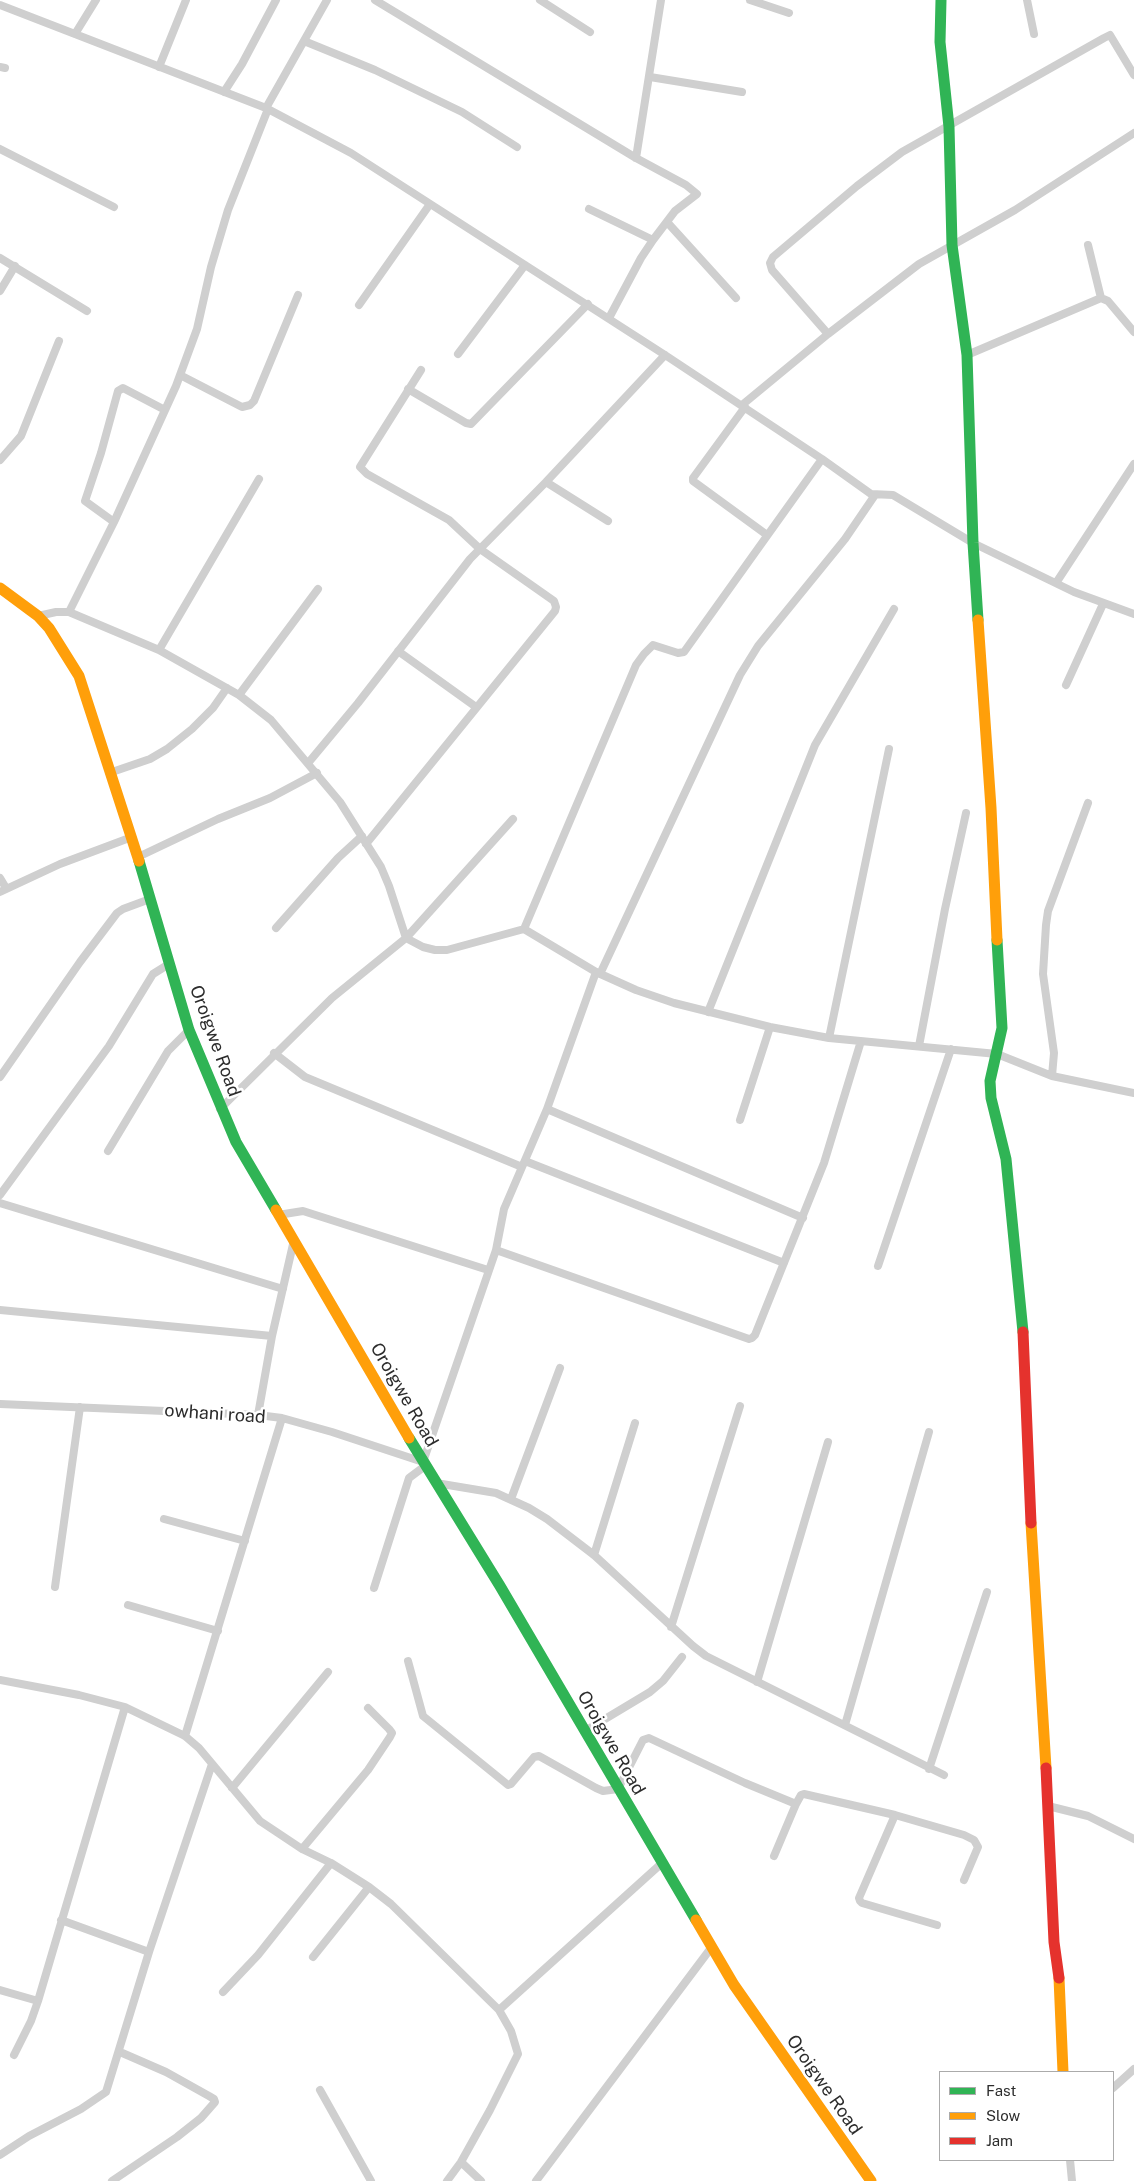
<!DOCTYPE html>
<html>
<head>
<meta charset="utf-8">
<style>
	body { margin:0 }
	#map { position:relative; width:1134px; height:2181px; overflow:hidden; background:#fff; font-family:"Public Sans",sans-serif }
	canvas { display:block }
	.legend { position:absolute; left:939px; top:2071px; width:175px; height:90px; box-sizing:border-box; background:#fff; border:1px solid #ababab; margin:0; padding:6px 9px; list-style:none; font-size:15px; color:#2c2c2c }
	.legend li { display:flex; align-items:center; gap:10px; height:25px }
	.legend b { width:25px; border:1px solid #ababab }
</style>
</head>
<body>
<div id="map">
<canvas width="1134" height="2181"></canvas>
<ul class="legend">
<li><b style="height:6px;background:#30b455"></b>Fast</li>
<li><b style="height:6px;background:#ff9f0a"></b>Slow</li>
<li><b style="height:6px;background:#e5322d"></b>Jam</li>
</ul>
</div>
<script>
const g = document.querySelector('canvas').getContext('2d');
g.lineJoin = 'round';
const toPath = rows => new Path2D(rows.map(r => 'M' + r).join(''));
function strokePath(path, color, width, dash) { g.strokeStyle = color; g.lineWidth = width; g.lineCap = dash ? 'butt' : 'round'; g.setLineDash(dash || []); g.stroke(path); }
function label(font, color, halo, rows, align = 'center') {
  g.font = font + ' "Public Sans",sans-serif'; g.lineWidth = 5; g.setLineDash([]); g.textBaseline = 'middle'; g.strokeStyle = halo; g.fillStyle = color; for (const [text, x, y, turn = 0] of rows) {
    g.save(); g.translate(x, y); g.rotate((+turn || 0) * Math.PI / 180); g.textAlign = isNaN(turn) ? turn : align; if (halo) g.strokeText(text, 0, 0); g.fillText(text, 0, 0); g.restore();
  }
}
const street = toPath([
	[375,0,636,158,686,185,697,194,675,211,653,240,641,258,609,318],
	[540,0,590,32],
	[750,0,789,13],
	[1027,0,1034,34],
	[0,5,266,108,351,153,665,355,822,459,871,494,893,495,973,543,1074,592,1134,614],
	[75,34,96,0],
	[304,41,375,70,462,112,517,147],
	[0,67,5,68],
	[159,67,186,0],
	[650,77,742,92],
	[224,92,242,64,276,0],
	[266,108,327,0],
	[0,149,114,207],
	[636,158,661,0],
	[589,209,653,240],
	[667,222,736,298],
	[1088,245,1101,298],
	[0,258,87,311],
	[0,291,15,266],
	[359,305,430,204],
	[828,334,772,270,770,263,773,257,857,186,902,152,1104,38,1110,35,1134,75],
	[458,354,525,265],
	[967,355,1101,298,1108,301,1134,332],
	[180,375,242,407,250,405,254,401,298,295],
	[408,389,466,423,471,424,588,304],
	[742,405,828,334,919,264,1015,210,1134,133],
	[745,407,693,478,693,481,767,535],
	[0,460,21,436,59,341],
	[546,482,608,521],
	[114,522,85,501,101,453,118,391,123,388,165,410],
	[1056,583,1134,464],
	[69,612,114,522,176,386,197,329,211,267,228,210,268,109],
	[38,616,56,612,69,612,159,650,239,695,271,720,340,802,381,867,389,886,406,938,423,947,435,950,447,950,524,929,596,972,636,990,674,1003,770,1027,829,1038,997,1054,1052,1076,1134,1093],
	[159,650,259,479],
	[398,651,476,707],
	[1066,685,1103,604],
	[239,695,318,589],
	[309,762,358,703,470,559,546,482,665,355],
	[112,772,150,759,167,749,192,729,213,708,227,688],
	[366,844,555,611,556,607,554,601,480,549,449,520,367,474,360,467,421,370],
	[138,857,218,819,270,798,317,773],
	[0,878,6,888],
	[0,892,60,864,132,837],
	[276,928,338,858,362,836],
	[524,929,636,665,644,654,653,645,678,653,684,652,822,459],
	[600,974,740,675,758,646,845,539,875,495],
	[708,1012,815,745,894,609],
	[829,1038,889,749],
	[919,1046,945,909,966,813],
	[274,1053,305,1077,522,1167],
	[1052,1076,1054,1053,1043,974,1046,925,1048,911,1088,803],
	[0,1077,80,962,117,913,123,909,150,899],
	[220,1109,332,998,406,938,513,819],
	[547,1109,803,1218],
	[740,1120,770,1027],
	[108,1151,168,1051,189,1030],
	[525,1161,784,1263],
	[0,1195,109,1046,153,974,169,964],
	[0,1203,283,1289],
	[278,1215,303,1211,488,1270],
	[496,1250,749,1339,752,1338,755,1335,824,1163,861,1041],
	[878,1266,951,1049],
	[0,1310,272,1336],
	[0,1404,258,1415,282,1418,332,1432,423,1462,496,1250,504,1209,547,1109,596,972],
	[258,1415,272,1336,294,1240],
	[436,1483,496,1493,529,1508,547,1519,594,1555,693,1646,706,1656,944,1775],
	[511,1499,560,1368],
	[164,1519,245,1541],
	[594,1555,635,1423],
	[55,1587,80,1407],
	[374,1588,409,1478,425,1466],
	[128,1605,218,1631],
	[671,1627,740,1406],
	[408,1661,423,1716,508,1785,511,1784,534,1757,539,1756,596,1788,603,1791,618,1789,643,1740,649,1738,745,1783,796,1804,801,1795,804,1794,895,1815,964,1835,974,1840,978,1847,964,1880],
	[0,1680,79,1695,125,1707,185,1736,199,1748,260,1821,302,1849,331,1863,369,1887,391,1904,499,2010,511,2031,518,2054,490,2110,461,2162,447,2181],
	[757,1682,828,1442],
	[845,1725,929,1432],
	[585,1731,650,1692,663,1681,682,1657],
	[185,1736,282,1418],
	[929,1769,987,1592],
	[232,1788,328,1672],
	[1048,1806,1088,1816,1134,1839],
	[895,1815,859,1898,860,1901,862,1903,937,1925],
	[302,1849,368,1770,390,1737,392,1733,389,1729,368,1708],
	[774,1856,796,1804],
	[61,1920,149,1952],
	[313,1957,369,1887],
	[0,1990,38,2001],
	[223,1992,258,1955,331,1863],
	[499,2010,662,1863],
	[14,2055,31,2021,38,2001,125,1707],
	[1113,2088,1134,2069],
	[320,2090,371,2181],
	[0,2155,29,2136,81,2109,106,2092,149,1952,212,1764],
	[1070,2160,1072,2181],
	[461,2162,481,2181],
	[112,2181,177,2137,201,2118,215,2102,214,2099,209,2096,166,2072,120,2052],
	[536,2181,711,1948]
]);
const fast = toPath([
	[941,0,940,42,949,127,952,245,967,355,973,543,978,620],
	[139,861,189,1030,236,1142,276,1210],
	[997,940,1002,1028,990,1081,991,1098,1006,1159,1023,1332],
	[409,1438,500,1586,696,1920]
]);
const slow = toPath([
	[0,588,38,616,49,628,79,676,139,861],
	[978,620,991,808,997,940],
	[276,1210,409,1438],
	[1031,1523,1046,1768],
	[696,1920,734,1985,871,2181],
	[1059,1978,1063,2072]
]);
const jam = toPath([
	[1023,1332,1031,1523],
	[1046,1768,1054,1942,1059,1978]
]);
const streetNames = [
	["Oroigwe Road",215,1041,70],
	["Oroigwe Road",404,1395,60],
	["owhani road",215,1414,4],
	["Oroigwe Road",611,1743,60],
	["Oroigwe Road",824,2085,55]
];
strokePath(street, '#cfcfcf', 8);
strokePath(fast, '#30b455', 11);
strokePath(slow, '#ff9f0a', 11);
strokePath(jam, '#e5322d', 11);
label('18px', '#2c2c2c', '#fff', streetNames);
</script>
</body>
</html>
